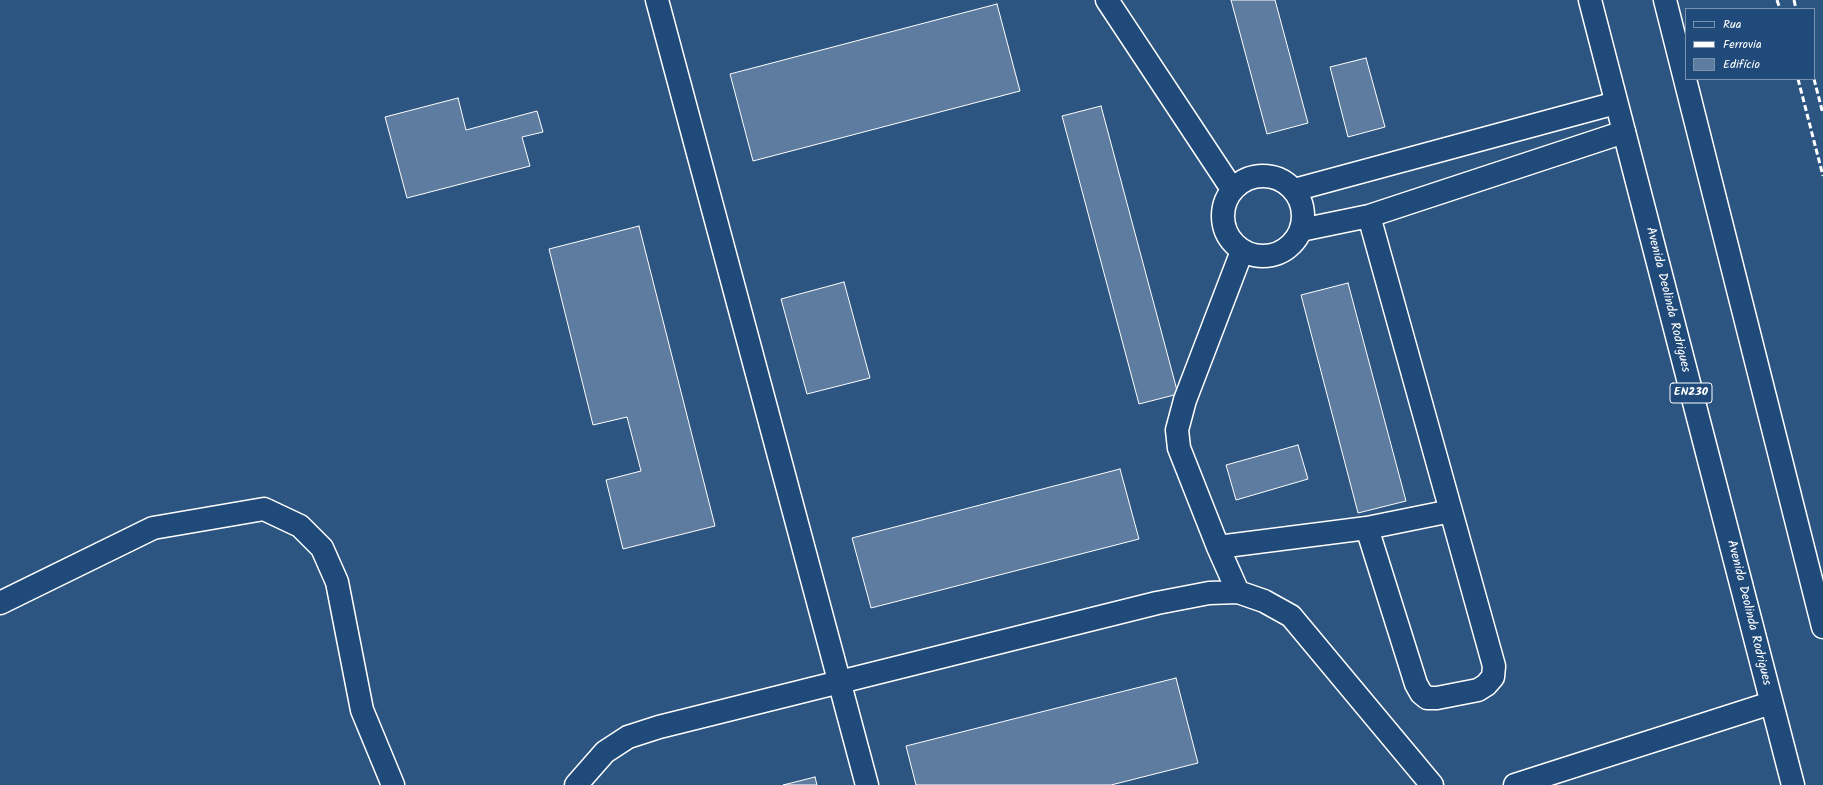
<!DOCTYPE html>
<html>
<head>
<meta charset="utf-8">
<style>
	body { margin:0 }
	#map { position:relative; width:1823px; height:785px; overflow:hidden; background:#2c5582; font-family:Kalam,sans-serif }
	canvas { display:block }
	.legend { position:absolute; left:1685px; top:8px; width:130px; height:72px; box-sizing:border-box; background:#1f4a7a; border:1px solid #7992af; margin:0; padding:5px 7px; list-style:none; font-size:12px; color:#fff }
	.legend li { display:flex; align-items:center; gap:8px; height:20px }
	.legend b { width:20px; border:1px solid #7992af }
</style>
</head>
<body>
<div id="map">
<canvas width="1823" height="785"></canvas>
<ul class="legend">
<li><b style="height:5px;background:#1f4a7a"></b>Rua</li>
<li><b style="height:5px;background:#fff"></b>Ferrovia</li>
<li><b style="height:11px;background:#5e7c9f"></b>Edifício</li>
</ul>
</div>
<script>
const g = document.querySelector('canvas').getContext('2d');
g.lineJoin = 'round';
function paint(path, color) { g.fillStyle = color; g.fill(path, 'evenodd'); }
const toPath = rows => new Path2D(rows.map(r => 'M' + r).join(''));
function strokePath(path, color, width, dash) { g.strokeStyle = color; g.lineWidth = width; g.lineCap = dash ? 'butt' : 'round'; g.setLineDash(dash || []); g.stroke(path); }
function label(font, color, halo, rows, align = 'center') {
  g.font = font + ' Kalam,sans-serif'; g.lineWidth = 3.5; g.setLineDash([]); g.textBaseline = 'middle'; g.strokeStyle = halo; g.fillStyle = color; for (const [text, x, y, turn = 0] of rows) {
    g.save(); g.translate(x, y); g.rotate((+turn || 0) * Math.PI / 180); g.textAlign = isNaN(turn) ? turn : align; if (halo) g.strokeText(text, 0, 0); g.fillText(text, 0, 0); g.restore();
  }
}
const building = toPath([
	[1231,0,1275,0,1308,123,1267,134,1231,0],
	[997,4,1020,91,753,161,730,74,997,4],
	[1366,58,1385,127,1348,137,1330,67,1366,58],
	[458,98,466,130,537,111,543,132,522,137,530,166,407,198,385,117,458,98],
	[1101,106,1178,394,1139,404,1062,116,1101,106],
	[639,226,715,526,623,549,606,480,641,471,627,417,593,425,549,249,639,226],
	[844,282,870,378,807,394,781,299,844,282],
	[1348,283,1406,501,1358,513,1301,295,1348,283],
	[1298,445,1308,479,1236,500,1226,465,1298,445],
	[1120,469,1139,539,871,608,852,538,1120,469],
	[1176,678,1198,763,1111,785,916,785,906,746,1176,678],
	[815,777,817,785,783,785,815,777]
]);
const minor = toPath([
	[657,0,867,785],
	[1107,0,1232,189],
	'1223 216a40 40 0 1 1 80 0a40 40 0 1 1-80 0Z',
	[1294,190,1616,103],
	[1301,230,1369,216,1624,132],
	[1367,528,1416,684,1421,693,1427,698,1437,698,1478,690,1486,685,1493,677,1494,666,1369,216],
	[1218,547,1367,528,1451,511],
	[1238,592,1218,547,1179,448,1177,430,1185,400,1242,251],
	[0,603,153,528,264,509,300,526,322,548,337,582,362,710,393,785],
	[576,785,605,752,628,737,659,727,1157,603,1209,593,1238,592,1264,601,1291,616,1432,785],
	[1515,785,1771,703]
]);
const highway = toPath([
	[1590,0,1793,785],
	[1665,0,1823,627]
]);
const rail = toPath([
	[1777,0,1780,9],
	[1794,0,1796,9],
	[1798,79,1823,176],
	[1814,79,1823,114]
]);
const shields = [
	[1691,393,42]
];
const shieldNames = [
	["EN230",1691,393]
];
const streetNames = [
	["Avenida Deolinda Rodrigues",1667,300,76],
	["Avenida Deolinda Rodrigues",1748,613,76]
];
paint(building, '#5e7c9f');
strokePath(building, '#fff', 1);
strokePath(minor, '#fff', 25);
strokePath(highway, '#fff', 25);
strokePath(minor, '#1f4a7a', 22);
strokePath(highway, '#1f4a7a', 22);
strokePath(rail, '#fff', 3, [6, 3]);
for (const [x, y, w] of shields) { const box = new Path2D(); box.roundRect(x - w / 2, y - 10, w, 20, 3); g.fillStyle = '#1f4a7a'; g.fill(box); strokePath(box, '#fff', 1); }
label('bold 12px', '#fff', null, shieldNames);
label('13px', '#fff', '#1f4a7a', streetNames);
</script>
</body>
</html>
